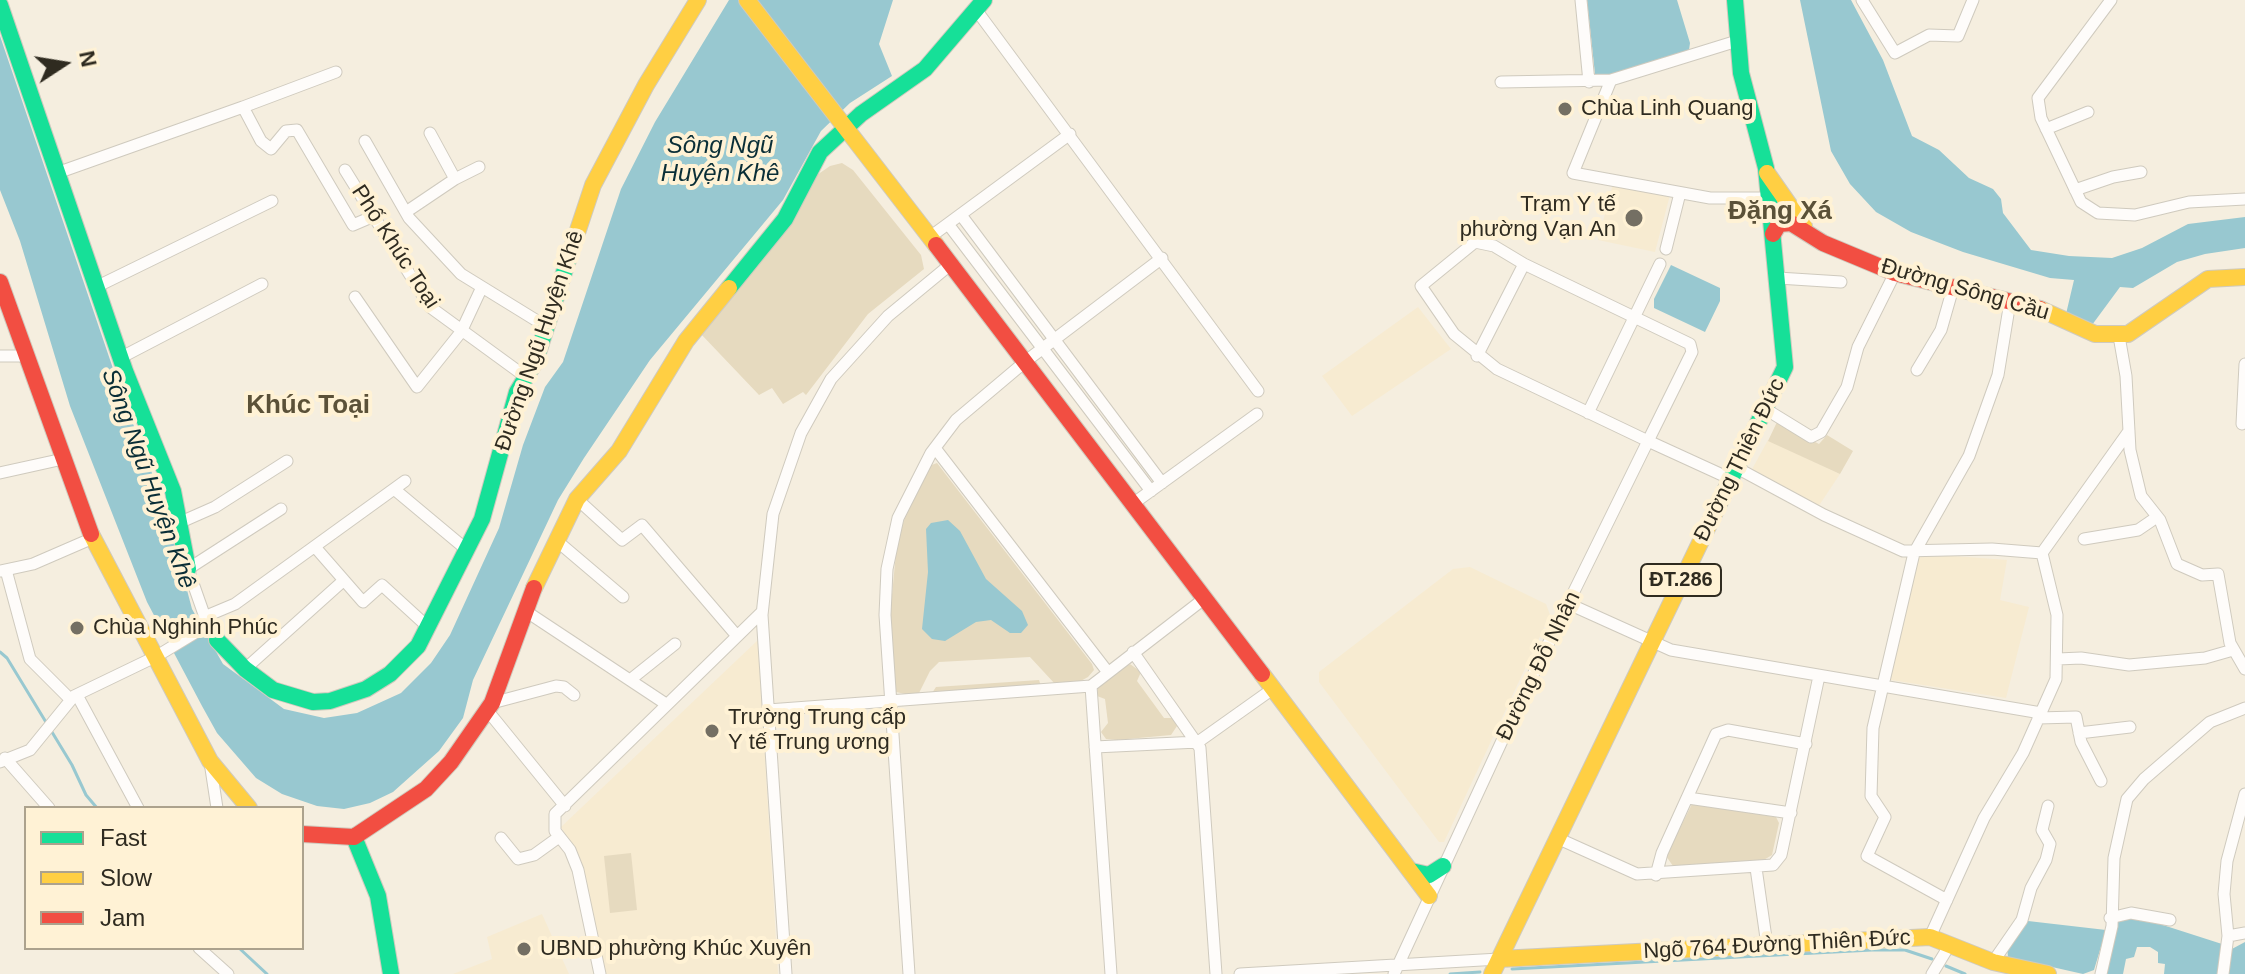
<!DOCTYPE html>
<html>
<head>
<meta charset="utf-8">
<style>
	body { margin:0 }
	#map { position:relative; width:2245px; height:974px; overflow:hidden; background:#f5eedf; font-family:Helvetica,sans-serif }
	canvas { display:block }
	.legend { position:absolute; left:24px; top:806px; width:280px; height:144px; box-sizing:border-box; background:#fff2d5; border:2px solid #aca28d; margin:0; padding:10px 14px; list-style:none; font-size:24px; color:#2f2b20 }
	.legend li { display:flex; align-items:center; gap:16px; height:40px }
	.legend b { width:40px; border:2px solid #aca28d }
	.north { position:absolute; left:24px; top:24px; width:80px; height:80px; -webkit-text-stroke:6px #fff2d5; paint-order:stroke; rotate:78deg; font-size:22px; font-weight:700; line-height:32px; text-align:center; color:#2f2b20 }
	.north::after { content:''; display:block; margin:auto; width:28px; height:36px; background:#2f2b20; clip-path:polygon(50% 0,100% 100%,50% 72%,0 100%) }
</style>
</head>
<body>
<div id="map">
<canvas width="2245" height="974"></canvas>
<ul class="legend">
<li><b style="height:10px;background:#16e098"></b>Fast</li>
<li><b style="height:10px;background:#ffcf43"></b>Slow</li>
<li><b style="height:10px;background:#f24e42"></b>Jam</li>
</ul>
<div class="north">N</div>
</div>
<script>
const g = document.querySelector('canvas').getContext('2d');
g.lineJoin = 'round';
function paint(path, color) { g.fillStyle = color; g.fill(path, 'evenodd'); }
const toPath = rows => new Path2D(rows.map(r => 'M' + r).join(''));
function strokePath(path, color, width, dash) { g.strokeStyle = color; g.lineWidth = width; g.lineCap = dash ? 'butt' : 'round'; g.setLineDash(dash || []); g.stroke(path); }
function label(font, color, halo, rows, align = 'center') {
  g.font = font + ' Helvetica,sans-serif'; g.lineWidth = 8; g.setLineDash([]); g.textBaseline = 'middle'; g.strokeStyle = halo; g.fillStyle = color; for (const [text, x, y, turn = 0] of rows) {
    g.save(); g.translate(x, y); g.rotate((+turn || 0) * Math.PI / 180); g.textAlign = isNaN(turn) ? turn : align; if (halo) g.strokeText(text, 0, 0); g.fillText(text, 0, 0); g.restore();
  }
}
const built = toPath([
	[1613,184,1670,195,1655,252,1598,240],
	[1418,307,1451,349,1352,416,1322,376],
	[1768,440,1840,474,1818,507,1750,473],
	[1927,554,2007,560,2000,600,2029,607,2006,698,1885,679,1916,556],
	[1470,567,1546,604,1550,615,1444,842,1439,842,1319,682,1319,672,1453,569],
	[758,640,778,974,604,974,586,879,581,861,561,827],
	[542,914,569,974,453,974,492,959,487,937]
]);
const green = toPath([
	[842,163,853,170,921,255,924,269,868,314,806,395,803,392,783,404,772,388,759,395,700,333,787,223,817,175,830,166],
	[1777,422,1819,444,1827,435,1853,451,1840,474,1768,441],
	[937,463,1092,664,1094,670,1088,677,1079,682,1055,684,1030,657,939,662,930,671,919,693,910,695,896,692,890,617,897,542,910,502,929,466],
	[1130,664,1141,672,1137,681,1164,718,1175,718,1177,726,1171,735,1117,740,1106,739,1101,732,1108,723,1105,699,1097,696,1098,685],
	[1039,680,1041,686,932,693,936,687],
	[1692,804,1776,817,1779,823,1772,855,1762,861,1673,866,1666,856],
	[631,853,637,910,610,913,604,856]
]);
const water = toPath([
	[729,0,893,0,879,44,892,76,850,103,821,131,783,200,650,360,584,458,558,500,473,680,463,718,439,751,393,792,370,803,344,809,317,806,282,794,256,778,217,733,202,706,147,602,70,406,20,241,0,190,0,36,122,395,165,507,192,609,223,664,284,709,324,718,357,713,401,693,431,663,450,635,499,528,523,445,545,387,563,362,621,189,655,122],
	[1587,0,1677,0,1690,43,1689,50,1614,75,1595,74],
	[1800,0,1851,0,1883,60,1912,136,1939,150,1969,178,1993,189,2001,199,2003,213,2031,250,2069,256,2112,258,2142,248,2188,224,2245,217,2245,248,2205,254,2177,262,2133,288,2120,287,2092,325,2066,314,2074,280,2050,278,1963,252,1911,232,1876,212,1850,184,1831,151],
	[1671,265,1720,288,1720,301,1705,332,1654,308,1654,299],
	[948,520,960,531,986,579,1022,611,1028,625,1021,633,1010,633,991,620,976,622,945,641,932,639,922,629,928,572,926,529,931,523],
	[2141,918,2222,944,2218,974,2164,974,2165,964,2158,963,2158,952,2150,947,2137,947,2134,957,2126,959,2123,974,2104,974,2113,928,2119,919],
	[2028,921,2106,930,2094,970,2083,974,2008,957,2007,948],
	[2245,942,2245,974,2226,974,2230,950]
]);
const stream = toPath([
	[0,652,7,658,72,765,86,795,97,808],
	[239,948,267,974],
	[1946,966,1965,974],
	[1512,969,1872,950,1905,950,1932,959],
	[1450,974,1480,972]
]);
const street = toPath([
	[1581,0,1589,82],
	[1862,0,1895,53,1929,35,1958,36,1973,0],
	[2111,0,2038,98,2041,118,2081,202,2098,213,2135,215,2189,202,2245,199],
	[977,11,1258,391],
	[1737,41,1611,80,1573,173,1710,198,1769,198],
	[1501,82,1611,80],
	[243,107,336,72],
	[2046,129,2088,112],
	[430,133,455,179,479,167],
	[365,141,409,218,461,274,547,327],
	[345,170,430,307,526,377],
	[57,173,243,107,261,141,271,149,286,131,297,130,353,225,374,216],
	[2075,190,2113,177,2141,172],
	[406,212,455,179],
	[961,215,1162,483],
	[948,224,1151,491],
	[930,237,1070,134],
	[1475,242,1494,246,1524,264,1690,344,1692,352,1648,441,1497,369,1454,334,1421,286,1475,242],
	[1666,249,1680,193],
	[1778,278,1841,282],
	[96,287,272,201],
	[355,297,417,387,461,332,482,287],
	[2119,336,2126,376,2130,450,2141,496,2160,520,2177,564,2202,575,2218,574,2230,643,2245,669],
	[0,356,24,356],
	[1477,356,1524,264],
	[120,358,262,284],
	[1917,370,1941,330,1953,288],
	[1767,410,1811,437,1821,432,1847,387,1858,347,1895,273],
	[1588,413,1660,264],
	[2242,424,2245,364],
	[935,448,1107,671],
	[1737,468,1824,515,1903,551,1992,549,2042,553],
	[0,473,63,459],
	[394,489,467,550],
	[577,499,622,540,642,525,737,636],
	[1134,503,1257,414],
	[181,522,215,507,287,461],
	[2084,539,2138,530,2157,517],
	[557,541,623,597],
	[315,547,363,602,382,585,429,628],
	[2042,553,2129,431],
	[6,570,30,659,70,699],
	[1,571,33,564,93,538],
	[1569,604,1671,650,2041,713],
	[524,610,666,704],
	[204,617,235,604,405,481],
	[207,623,188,569,281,509],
	[1133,652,1200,748,1216,974],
	[2058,659,2081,658,2129,665,2205,658,2233,650],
	[245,669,343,581],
	[630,680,675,644],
	[1091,686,1111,974],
	[77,695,138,808],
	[492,703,556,686,564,687,574,695],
	[487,710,565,806],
	[768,710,1091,686,1205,598],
	[2038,718,2076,717,2081,742,2101,781],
	[2079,733,2130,727],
	[1095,747,1198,742,1274,688],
	[5,758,49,808],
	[0,762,30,750,74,696,157,656,208,625],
	[210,762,217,808],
	[1688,798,1791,813],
	[501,838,518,859,534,855,559,837],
	[1557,838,1637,874,1773,865,1781,855,1819,676],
	[1756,868,1767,945],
	[1656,875,1662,853,1716,734,1728,730,1806,744],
	[1947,900,1867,856,1885,817,1871,796,1873,728,1914,553,1969,456,1998,375,2010,302],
	[2110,918,2131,913,2170,920],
	[2228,936,2245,933],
	[1930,937,1984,818,2023,753,2056,679,2057,615,2042,553],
	[199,948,228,974],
	[1993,962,2022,920,2031,888,2046,860,2050,844,2042,830,2048,806],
	[600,974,578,870,570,850,555,831,555,814,762,612],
	[786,974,762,615,773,514,801,433,831,379,888,316,951,264],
	[909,974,885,615,887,569,898,518,931,453,956,420,1026,361,1162,258],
	[1240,974,1499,959],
	[1394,974,1526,689,1648,441,1731,479],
	[1932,974,1949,946],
	[2101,974,2112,926,2114,858,2127,799,2144,779,2210,722,2245,708],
	[2223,974,2228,936,2224,894,2227,861,2245,794]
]);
const fast = toPath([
	[0,5,125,371,173,491,188,569],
	[729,288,785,219,820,152,861,114,925,69,984,0],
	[1726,489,1785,367,1766,168,1741,73,1735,0],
	[217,640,245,669,273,690,313,702,330,701,366,689,390,674,418,646,482,519,517,392,535,362,569,257],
	[354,837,378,896,391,974],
	[1411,871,1429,875,1443,866]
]);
const slow = toPath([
	[747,0,936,245],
	[1767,173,1804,226],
	[569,257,593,185,646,85,698,0],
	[2040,309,2095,334,2128,334,2208,279,2245,277],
	[91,534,210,761,249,808],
	[534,588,577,499,619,451,686,341,729,288],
	[1262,674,1429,896],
	[1499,959,1930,937,1993,962,2048,974],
	[1492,974,1726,489]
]);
const jam = toPath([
	[1773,234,1779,224,1791,223,1823,243,1895,273,2040,309],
	[936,245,1262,674],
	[0,282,91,534],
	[302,834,354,837,426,789,451,762,492,703,534,588]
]);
const markers = [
	[1565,109,8,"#746f63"],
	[1634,218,10,"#746f63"],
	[77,628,8,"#746f63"],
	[712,731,8,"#746f63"],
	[524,949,8,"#746f63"]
];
const shields = [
	[1681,580,80]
];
const shieldNames = [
	["ĐT.286",1681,580]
];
const poiNames = [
	["Chùa Linh Quang",1581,109],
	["Trạm Y tế",1616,205,"right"],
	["phường Vạn An",1616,230,"right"],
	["Chùa Nghinh Phúc",93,628],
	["Trường Trung cấp",728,718],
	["Y tế Trung ương",728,743],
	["UBND phường Khúc Xuyên",540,949]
];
const streetNames = [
	["Phố Khúc Toại",395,247,57],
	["Đường Sông Cầu",1965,290,16],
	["Đường Ngũ Huyện Khê",540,341,-71],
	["Đường Thiên Đức",1740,460,-64],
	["Đường Đỗ Nhân",1539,666,-64],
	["Ngõ 764 Đường Thiên Đức",1777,945,-3]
];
const waterNames = [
	["Sông Ngũ",720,146],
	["Huyện Khê",720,174],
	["Sông Ngũ Huyện Khê",148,479,70]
];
const quarterNames = [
	["Đặng Xá",1780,212],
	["Khúc Toại",308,406]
];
paint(built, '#f7ebd1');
paint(green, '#e6dabf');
paint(water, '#98c8d0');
strokePath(stream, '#98c8d0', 3);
strokePath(street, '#cfcabe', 13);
strokePath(fast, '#cfcabe', 18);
strokePath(slow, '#cfcabe', 18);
strokePath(jam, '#cfcabe', 18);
strokePath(street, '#fefcfa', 11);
strokePath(fast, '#16e098', 16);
strokePath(slow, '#ffcf43', 16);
strokePath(jam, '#f24e42', 16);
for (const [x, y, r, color] of markers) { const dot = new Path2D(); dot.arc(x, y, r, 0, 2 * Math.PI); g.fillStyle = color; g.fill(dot); strokePath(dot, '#fff2d5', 3); }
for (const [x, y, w] of shields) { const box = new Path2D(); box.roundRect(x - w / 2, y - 16, w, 32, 6); g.fillStyle = '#fff2d5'; g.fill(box); strokePath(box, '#2f2b20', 2); }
label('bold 20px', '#2f2b20', null, shieldNames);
label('22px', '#2f2b20', '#fff2d5', poiNames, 'left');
label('22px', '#2f2b20', '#fff2d5', streetNames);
label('italic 24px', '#0a2e37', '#fff2d5', waterNames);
label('bold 26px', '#5b5138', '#fff2d5', quarterNames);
</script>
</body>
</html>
